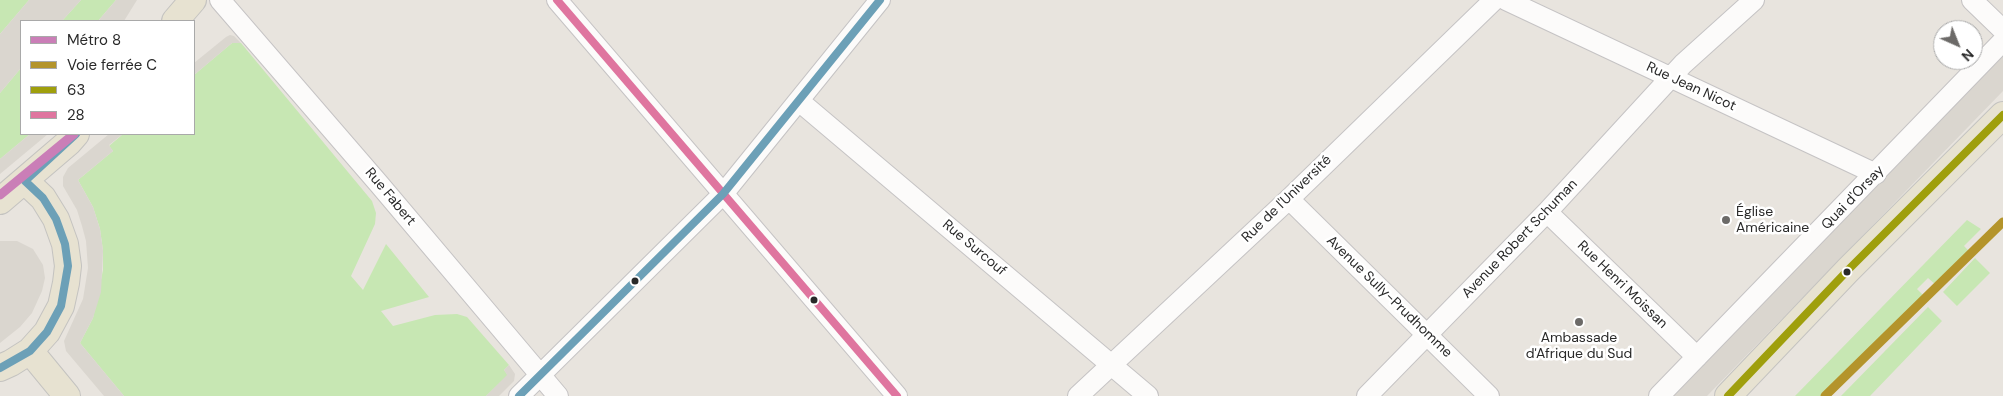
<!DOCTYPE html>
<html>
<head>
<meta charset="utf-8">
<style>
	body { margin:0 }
	#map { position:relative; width:2003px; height:396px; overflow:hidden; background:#e8e4de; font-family:"DM Sans",sans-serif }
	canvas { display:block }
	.legend { position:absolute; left:20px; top:20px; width:175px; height:115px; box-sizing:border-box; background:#fff; border:1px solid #a9a9a9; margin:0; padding:6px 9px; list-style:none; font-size:15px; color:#292929 }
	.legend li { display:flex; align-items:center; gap:10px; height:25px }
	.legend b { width:25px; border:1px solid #a9a9a9 }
	.north { position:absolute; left:1933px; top:20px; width:50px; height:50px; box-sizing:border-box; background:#fff; border:1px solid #a9a9a9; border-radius:50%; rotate:136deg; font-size:14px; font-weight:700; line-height:20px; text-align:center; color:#292929 }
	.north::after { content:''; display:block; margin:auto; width:18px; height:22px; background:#6c6a68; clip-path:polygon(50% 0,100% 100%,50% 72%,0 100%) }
</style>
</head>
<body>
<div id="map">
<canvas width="2003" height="396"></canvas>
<ul class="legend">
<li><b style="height:6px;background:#ca7eb7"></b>Métro 8</li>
<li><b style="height:6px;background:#b4942b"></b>Voie ferrée C</li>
<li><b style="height:6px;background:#9f9f0c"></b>63</li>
<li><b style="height:6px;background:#df759f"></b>28</li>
</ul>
<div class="north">N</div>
</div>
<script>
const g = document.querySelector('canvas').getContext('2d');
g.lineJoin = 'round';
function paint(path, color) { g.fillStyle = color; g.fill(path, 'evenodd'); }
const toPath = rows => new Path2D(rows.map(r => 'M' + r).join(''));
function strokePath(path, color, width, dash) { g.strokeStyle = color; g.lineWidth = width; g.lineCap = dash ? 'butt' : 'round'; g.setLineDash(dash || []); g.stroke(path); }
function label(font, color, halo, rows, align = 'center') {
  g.font = font + ' "DM Sans",sans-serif'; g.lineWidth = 5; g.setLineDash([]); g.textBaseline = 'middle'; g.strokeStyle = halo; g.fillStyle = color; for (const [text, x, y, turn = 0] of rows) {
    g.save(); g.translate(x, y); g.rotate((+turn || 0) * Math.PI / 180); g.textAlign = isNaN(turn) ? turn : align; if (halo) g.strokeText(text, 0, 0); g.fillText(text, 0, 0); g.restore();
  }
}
const green = toPath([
	[0,0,29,0,0,34],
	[81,0,116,0,98,21,62,21],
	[232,43,241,43,372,201,376,213,375,224,351,276,363,290,386,244,429,297,381,311,393,326,435,315,457,314,467,317,509,365,504,370,508,375,486,396,124,396,80,343,93,318,103,270,103,251,100,229,93,207,78,180,113,151,109,146,123,134,194,134,194,75],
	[21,68,21,134,30,134,0,159,0,93],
	[1967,220,1981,229,1964,246,1969,251,1936,285,1928,278,1917,289,1925,297,1828,396,1795,396],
	[1975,258,1990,273,1957,306,1943,292],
	[1928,307,1942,321,1870,396,1841,396]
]);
const plaza = toPath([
	[29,0,81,0,62,21,21,21,21,68,0,93,0,34],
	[116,0,137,0,124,21,98,21],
	[230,35,234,36,241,43,232,43,194,75,194,63,226,37],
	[2003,56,2003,91,1707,396,1671,396,1998,59],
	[30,134,48,134,0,174,0,159],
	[109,134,123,134,109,145,113,151,78,180,93,207,100,229,103,251,101,292,93,318,80,343,124,396,104,396,66,351,64,341,83,299,88,268,86,241,82,226,77,210,63,186,63,177,68,168],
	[0,241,17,241,33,249,43,265,45,278,42,291,32,313,20,327,0,343],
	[509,365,515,374,514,381,499,396,486,396,507,375,504,370]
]);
const minor = toPath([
	[220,0,379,184,558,396],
	[557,0,897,396],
	[1506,0,1876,174],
	[1972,0,2003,30],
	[799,101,1148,396],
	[1289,199,1489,396],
	[1547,212,1697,357],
	[519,396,723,194,880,0],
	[1078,396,1289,199,1494,0],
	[1367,396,1547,212,1683,64,1754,0],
	[1659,396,2003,41]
]);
const major = toPath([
	[175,21,193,0],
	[0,201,69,142,76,134],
	[30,351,67,396],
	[0,368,11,363,30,351,47,332,61,306,66,283,68,266,65,244,56,219,43,198,25,181],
	[1728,396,1848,270,2003,115]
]);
const bus1 = toPath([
	[1728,396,1848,270,2003,115]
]);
const bus2 = toPath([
	[557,0,897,396]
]);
const bus3 = toPath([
	[0,368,30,351,47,332,61,306,68,266,65,244,56,219,43,198,25,181,76,134],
	[519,396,723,194,880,0]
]);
const rail1 = toPath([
	[1825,396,2003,222]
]);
const metro1 = toPath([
	[0,195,74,134]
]);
const markers = [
	[1726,220,5,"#6c6a68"],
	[1847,272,4.5,"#292929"],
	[635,281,4.5,"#292929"],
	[814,300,4.5,"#292929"],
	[1579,322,5,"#6c6a68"]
];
const streetNames = [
	["Rue Jean Nicot",1691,87,25],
	["Rue Fabert",390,197,50],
	["Quai d'Orsay",1853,198,-46],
	["Rue de l'Université",1287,199,-44],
	["Avenue Robert Schuman",1520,239,-46],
	["Rue Surcouf",974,248,40],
	["Rue Henri Moissan",1622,285,44],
	["Avenue Sully-Prudhomme",1389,297,44]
];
const poiNames = [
	["Église",1736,212],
	["Américaine",1736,228],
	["Ambassade",1579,338,"center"],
	["d'Afrique du Sud",1579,354,"center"]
];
paint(green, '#c7e7b3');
paint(plaza, '#dad6cf');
strokePath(minor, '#c5c3c4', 22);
strokePath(major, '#c4c3c0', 28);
strokePath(minor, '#fcfbfa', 20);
strokePath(major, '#e7e2d1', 26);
strokePath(bus1, '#9f9f0c', 8);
strokePath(bus2, '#df759f', 8);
strokePath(bus3, '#6ca0b7', 8);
strokePath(rail1, '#b4942b', 9);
strokePath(metro1, '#ca7eb7', 9);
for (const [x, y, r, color] of markers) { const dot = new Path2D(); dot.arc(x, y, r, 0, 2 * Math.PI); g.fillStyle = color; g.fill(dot); strokePath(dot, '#fff', 2); }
label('14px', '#292929', '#fff', streetNames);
label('14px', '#292929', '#fff', poiNames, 'left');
</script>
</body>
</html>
